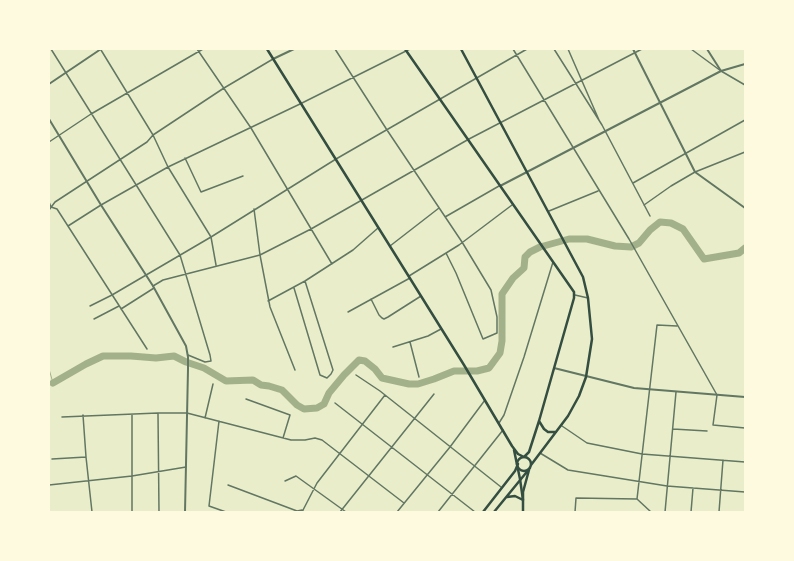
<!DOCTYPE html>
<html>
<head>
<meta charset="utf-8">
<style>
	body { margin:0 }
	#map { position:relative; width:794px; height:561px; overflow:hidden; background:#e9edc9; font-family:Roboto,sans-serif }
	canvas { display:block }
	.frame { position:absolute; inset:0; border:50px solid #fefae0; pointer-events:none }
</style>
</head>
<body>
<div id="map">
<canvas width="794" height="561"></canvas>
<div class="frame"></div>
</div>
<script>
const g = document.querySelector('canvas').getContext('2d');
g.lineJoin = 'round';
const toPath = rows => new Path2D(rows.map(r => 'M' + r).join(''));
function strokePath(path, color, width, dash) { g.strokeStyle = color; g.lineWidth = width; g.lineCap = dash ? 'butt' : 'round'; g.setLineDash(dash || []); g.stroke(path); }
const stream = toPath([
	[49,369,53,383,49,386]
]);
const river = toPath([
	[53,383,86,364,103,356,131,356,156,358,174,356,186,362,204,368,226,381,253,380,261,385,269,386,282,390,297,405,304,409,317,408,324,404,329,393,344,375,359,360,365,361,375,369,382,378,409,384,418,384,434,379,454,371,477,371,489,368,500,353,502,341,502,294,513,278,524,268,525,257,530,252,540,247,569,239,587,239,615,246,631,247,639,243,650,230,660,222,671,223,683,229,704,259,739,253,745,248]
]);
const minor = toPath([
	[51,49,180,255,210,355,211,361,205,362,188,355],
	[197,49,251,128,332,264],
	[335,49,387,130,462,242,491,290,497,317,497,333,483,339,456,273,446,253],
	[513,49,629,239,717,395,713,425,745,428],
	[554,49,602,125,650,216],
	[568,49,599,120],
	[691,49,721,71,745,85],
	[101,50,153,135,168,167,211,237,216,265],
	[49,142,91,114,203,49],
	[185,158,201,192,243,176],
	[633,183,745,120],
	[49,202,51,207,57,209,147,349],
	[644,205,671,186,695,172,745,152],
	[254,209,260,255,270,307,295,370],
	[49,210,55,202,147,142,153,135,224,88,273,59],
	[549,211,598,191],
	[445,217,499,186],
	[68,226,101,205,168,167,300,104,410,49],
	[390,246,439,208],
	[409,276,459,245,512,205],
	[153,286,163,280,260,255,311,229,469,139,642,49],
	[294,288,320,375,327,378,331,374,333,370,305,281],
	[575,295,588,298],
	[371,299,379,315,382,318,384,319,388,317,421,296],
	[268,301,305,281,353,250,378,228],
	[90,306,112,295,211,237,336,159,527,49],
	[121,309,154,288],
	[348,312,410,278],
	[94,319,119,306],
	[410,342,419,377],
	[393,347,428,336,441,329],
	[356,375,380,391,501,487],
	[246,399,290,415,283,438],
	[335,403,475,512],
	[158,414,159,512],
	[83,415,86,457,92,512],
	[62,417,158,413,187,413,291,440,305,440,315,438,322,440,404,503],
	[205,418,213,384],
	[219,421,209,506,226,512],
	[499,423,504,415,524,357,553,262],
	[562,426,587,443,642,454,745,462],
	[673,429,707,431],
	[540,453,568,470,667,486,745,492],
	[52,459,86,457],
	[285,481,296,476,346,512],
	[49,485,132,476,186,467],
	[228,485,297,511,302,510,304,512],
	[637,499,657,325,677,326],
	[132,512,132,415],
	[302,512,317,483,385,395],
	[340,512,434,394],
	[397,512,450,447,485,400],
	[438,512,503,430],
	[575,512,576,498,637,499,651,512],
	[665,512,676,392],
	[691,512,693,488],
	[719,512,723,460]
]);
const tertiary = toPath([
	[633,49,695,172,745,208],
	[707,49,721,71],
	[273,59,294,49],
	[49,84,101,49],
	[49,119,101,205,153,286,186,346,188,357,188,369,185,512],
	[500,186,721,71,745,64],
	[554,368,634,388,745,397]
]);
const secondary = toPath([
	[267,49,464,365,512,446,518,454,524,457],
	[514,450,520,479,523,500,523,512]
]);
const primary = toPath([
	[405,49,574,292,574,298,539,421,529,452,524,457],
	[461,49,583,277,588,298,592,339,586,377,579,396,568,416,531,465],
	[539,421,544,429,548,432,556,432],
	'517 464a7 7 0 1 1 14 0a7 7 0 1 1-14 0Z',
	[507,497,515,496,523,500],
	[523,500,523,492,529,470],
	[483,512,515,471,518,464],
	[494,512,530,468]
]);
strokePath(stream, '#a3b18a', 1);
strokePath(river, '#a3b18a', 7);
strokePath(minor, '#617663', 1.5);
strokePath(tertiary, '#617663', 2);
strokePath(secondary, '#344e41', 2.5);
strokePath(primary, '#344e41', 2.5);
</script>
</body>
</html>
